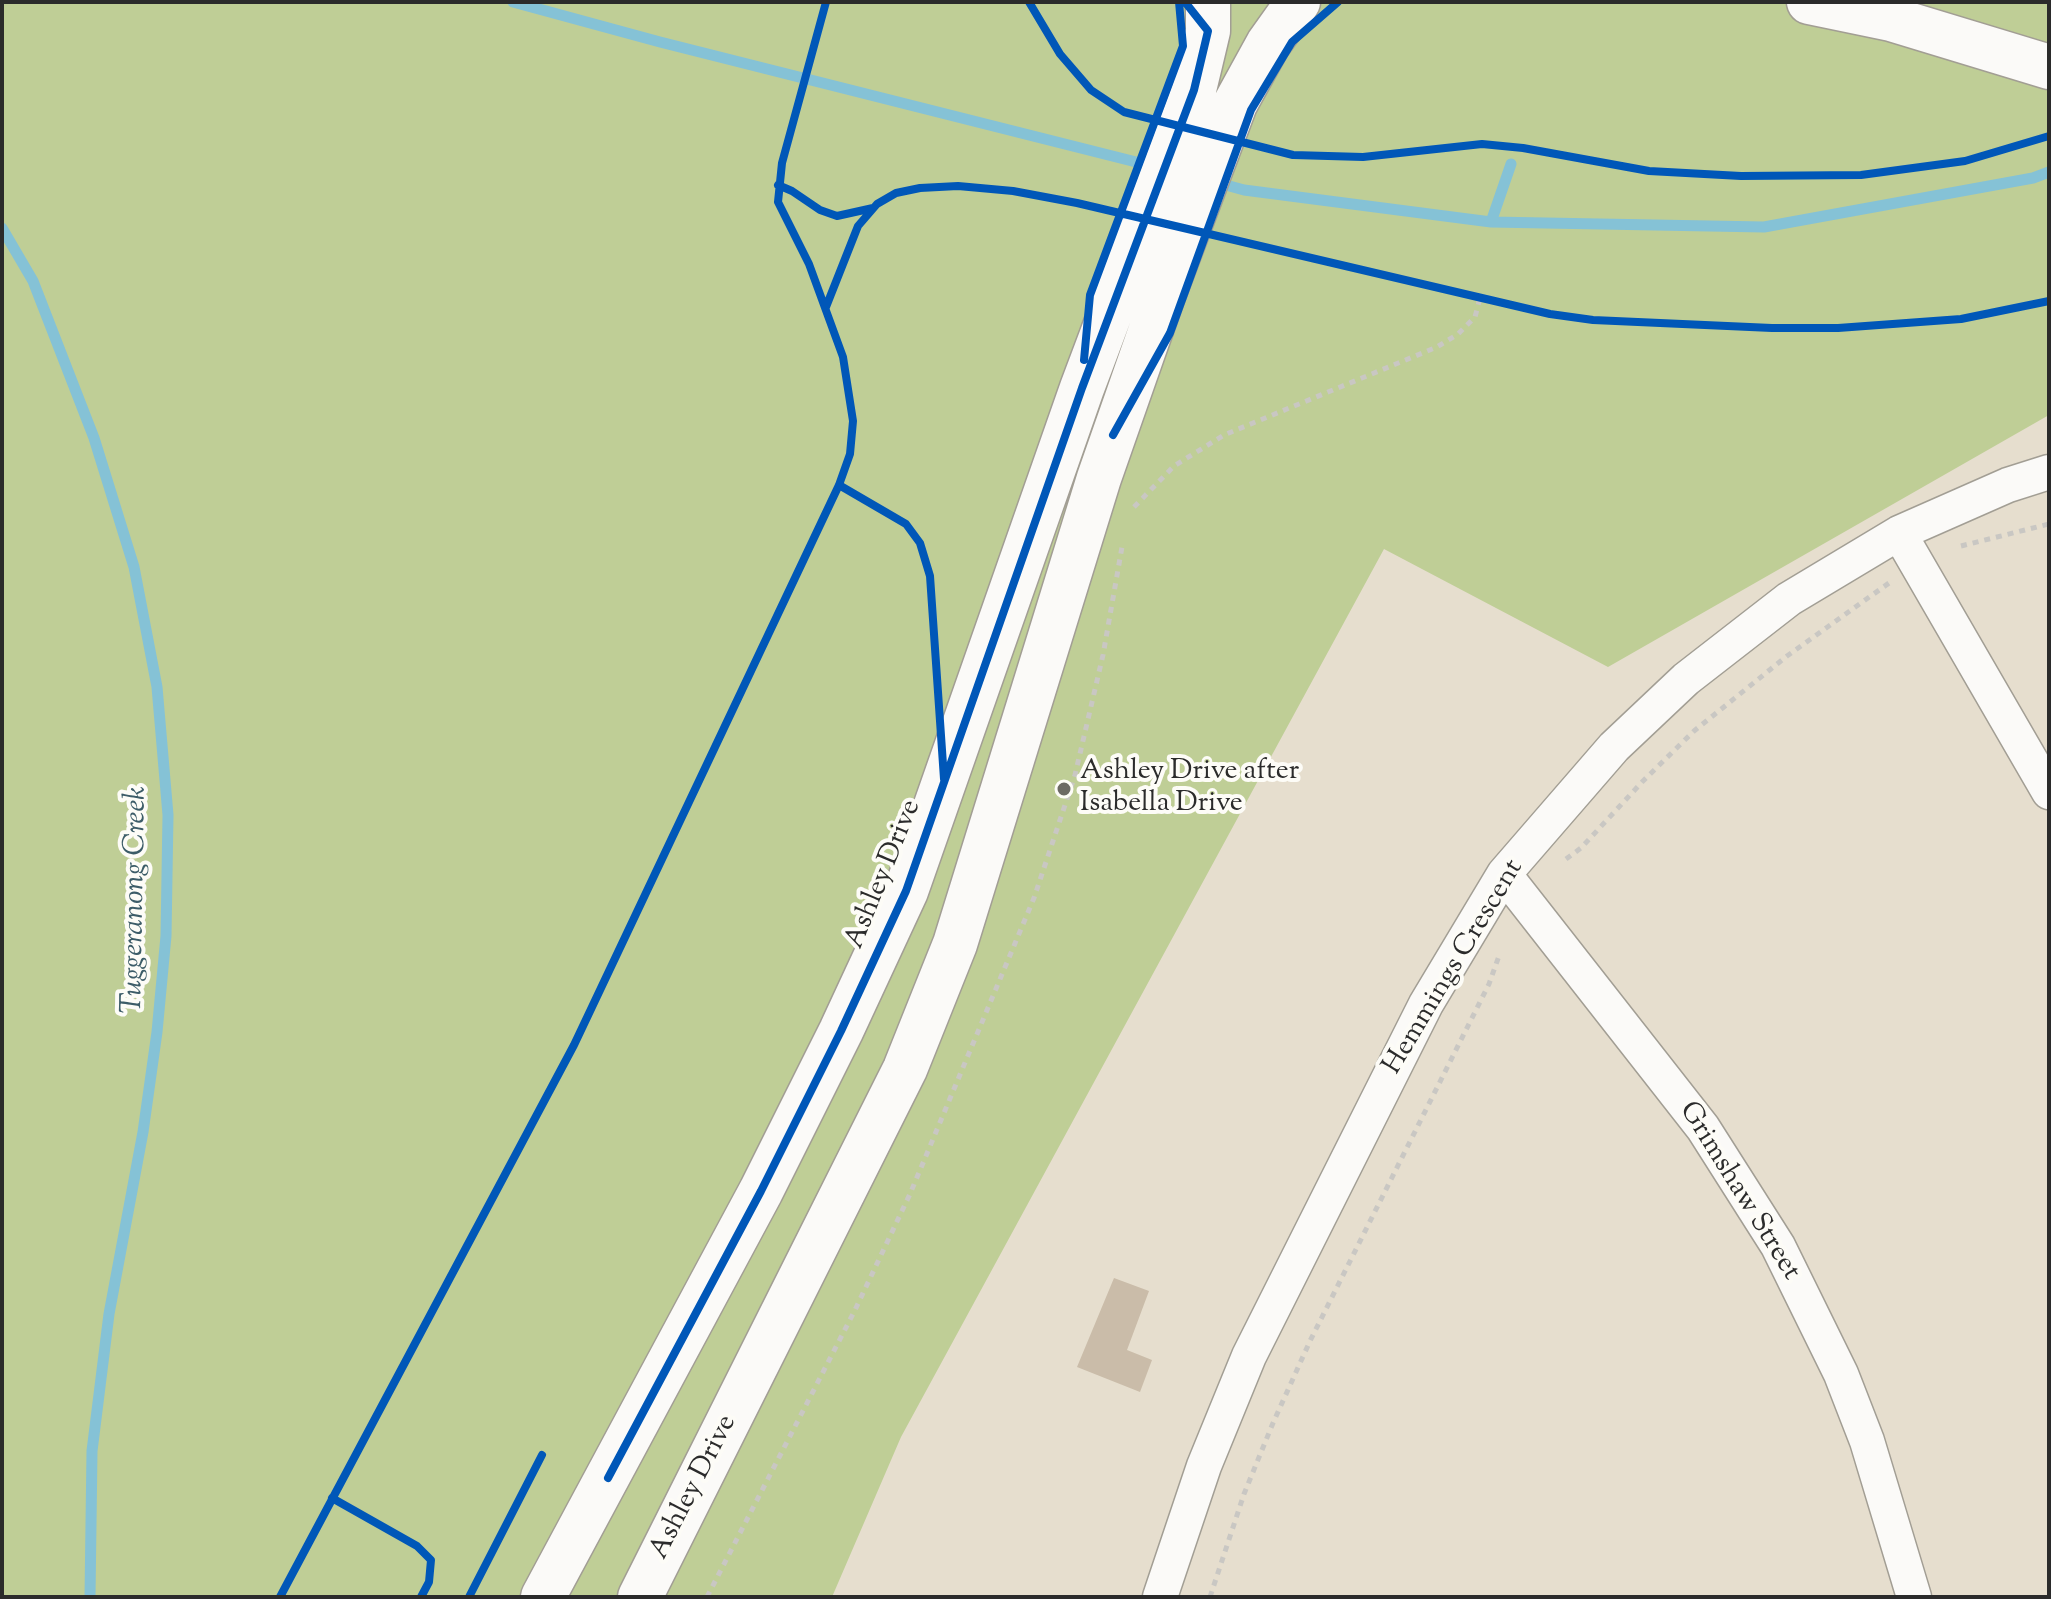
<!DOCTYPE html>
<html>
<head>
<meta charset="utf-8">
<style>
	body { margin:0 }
	#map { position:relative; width:2051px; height:1599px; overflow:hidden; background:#e6dece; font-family:"Sorts Mill Goudy",serif }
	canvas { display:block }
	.frame { position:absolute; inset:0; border:4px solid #2b2b2b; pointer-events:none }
</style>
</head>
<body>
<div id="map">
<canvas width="2051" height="1599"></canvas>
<div class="frame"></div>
</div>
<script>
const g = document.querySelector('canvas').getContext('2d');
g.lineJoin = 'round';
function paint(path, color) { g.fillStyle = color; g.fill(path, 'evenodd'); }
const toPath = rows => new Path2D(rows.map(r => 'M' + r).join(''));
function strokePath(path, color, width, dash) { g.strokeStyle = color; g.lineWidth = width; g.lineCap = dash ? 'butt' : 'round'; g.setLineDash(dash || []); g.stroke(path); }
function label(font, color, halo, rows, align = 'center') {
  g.font = font + ' "Sorts Mill Goudy",serif'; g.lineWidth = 8; g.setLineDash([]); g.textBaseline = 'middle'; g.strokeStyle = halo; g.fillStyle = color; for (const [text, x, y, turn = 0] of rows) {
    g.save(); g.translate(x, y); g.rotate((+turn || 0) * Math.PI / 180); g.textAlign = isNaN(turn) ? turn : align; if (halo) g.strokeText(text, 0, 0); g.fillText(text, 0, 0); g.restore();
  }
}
const green = toPath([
	[2,2,2049,2,2049,415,1608,667,1384,549,901,1437,832,1597,2,1597]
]);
const stream = toPath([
	[513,2,660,42,1156,167],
	[1215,182,1244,190,1491,222,1764,227,2033,178,2049,172],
	[1491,222,1511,164],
	[2,228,33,281,94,438,134,567,157,687,168,815,166,936,157,1032,143,1132,109,1314,92,1451,90,1597]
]);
const building = toPath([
	[1114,1278,1149,1291,1127,1350,1152,1360,1140,1392,1077,1367]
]);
const path = toPath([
	[1134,507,1174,466,1224,435,1437,347,1458,334,1475,317,1480,298],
	[1961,546,2049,524],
	[1566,859,1581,848,1643,781,1694,731,1787,656,1889,583],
	[707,1597,855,1310,910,1194,1034,898,1075,775,1103,655,1122,547],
	[1210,1597,1244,1494,1273,1423,1310,1341,1489,984,1500,953]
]);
const minor = toPath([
	[1899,533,2049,792],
	[1504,874,1703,1128,1778,1246,1841,1374,1867,1441,1914,1597],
	[1160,1597,1204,1466,1249,1356,1426,1004,1504,874,1614,747,1686,679,1789,599,1899,533,2008,485,2049,472]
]);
const secondary = toPath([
	[543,1597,761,1191,841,1031,906,891,1082,388,1194,90,1208,31,1208,2],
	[640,1597,905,1069,955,944,1099,478,1162,298,1235,104,1268,44,1298,2]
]);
const primary = toPath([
	[1809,2,1891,19,2049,67]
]);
const cycleway = toPath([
	[1029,2,1060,54,1091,90,1124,112,1293,155,1363,157,1482,144,1523,148,1649,171,1741,176,1861,175,1965,161,2049,136],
	[778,185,792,191,820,210,837,216,873,208],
	[826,307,858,226,877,204,896,193,920,188,958,186,1013,191,1077,203,1550,314,1593,320,1772,328,1838,328,1961,319,2049,301],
	[1084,360,1090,295,1183,46,1179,2],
	[1113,435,1170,333,1251,110,1292,42,1338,2],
	[839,485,906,524,920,543,930,576,944,779],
	[608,1478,761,1191,841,1031,906,891,1082,388,1194,90,1208,31,1185,2],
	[332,1498,417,1546,431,1560,429,1582,421,1597],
	[280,1597,574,1045,839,485,850,454,853,421,843,357,809,264,778,202,782,163,826,2],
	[469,1597,542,1455]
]);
const markers = [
	[1064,789,8,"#6c6a64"]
];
const poiNames = [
	["Ashley Drive after",1080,773],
	["Isabella Drive",1080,805]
];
const streetNames = [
	["Ashley Drive",885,875,-68],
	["Hemmings Crescent",1455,968,-59],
	["Grimshaw Street",1738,1192,58],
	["Ashley Drive",695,1488,-63]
];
const waterNames = [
	["Tuggeranong Creek",137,900,-89]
];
paint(green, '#bfce96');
strokePath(stream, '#85c2d6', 11);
paint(building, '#cabca9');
strokePath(minor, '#a29e94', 37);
strokePath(secondary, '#a29e94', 47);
strokePath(primary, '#a29e94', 47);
strokePath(path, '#c9c7c3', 5, [6, 6]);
strokePath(minor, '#fbfaf8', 34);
strokePath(secondary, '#fbfaf8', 44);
strokePath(primary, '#fbfaf8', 44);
strokePath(cycleway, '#0057b8', 8);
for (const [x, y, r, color] of markers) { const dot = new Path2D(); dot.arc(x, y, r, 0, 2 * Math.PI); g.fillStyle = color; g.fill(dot); strokePath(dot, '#fdfcf7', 3); }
label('28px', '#2b2b2b', '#fdfcf7', poiNames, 'left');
label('28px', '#2b2b2b', '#fdfcf7', streetNames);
label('italic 30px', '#3c5c68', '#fdfcf7', waterNames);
</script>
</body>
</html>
